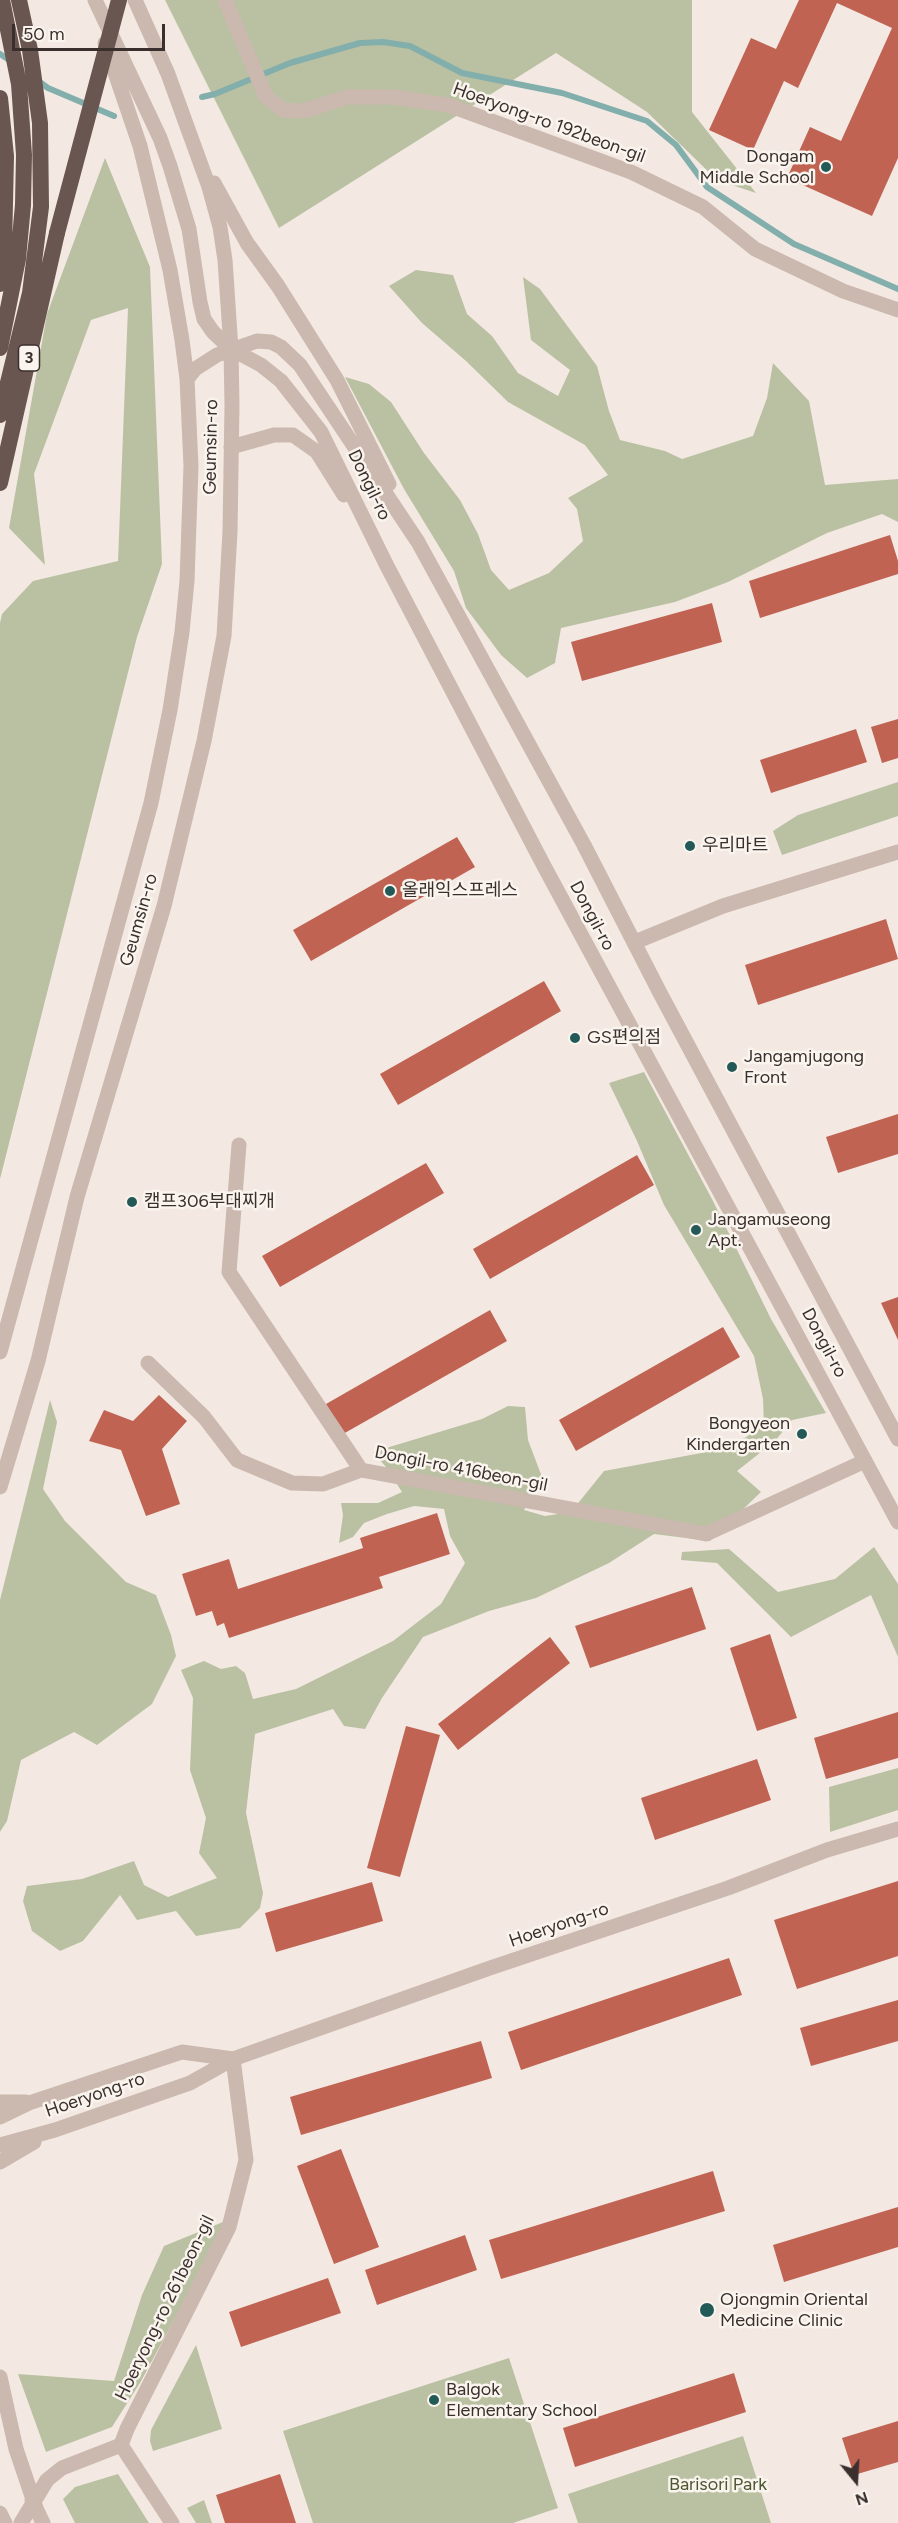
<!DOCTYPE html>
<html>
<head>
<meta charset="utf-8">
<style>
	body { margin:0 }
	#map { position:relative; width:898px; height:2523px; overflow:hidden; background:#f3e9e2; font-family:Figtree,sans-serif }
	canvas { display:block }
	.north { position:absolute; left:826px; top:2451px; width:60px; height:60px; -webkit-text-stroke:4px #faf4ee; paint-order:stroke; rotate:162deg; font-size:16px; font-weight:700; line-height:24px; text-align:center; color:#3a2f2c }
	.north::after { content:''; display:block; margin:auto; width:21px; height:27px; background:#3a2f2c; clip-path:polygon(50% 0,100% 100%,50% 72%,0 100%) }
	.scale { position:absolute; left:12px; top:24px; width:153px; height:27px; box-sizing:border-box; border:3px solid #3a2f2c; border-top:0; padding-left:8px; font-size:18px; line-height:21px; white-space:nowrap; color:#3a2f2c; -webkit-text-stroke:4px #faf4ee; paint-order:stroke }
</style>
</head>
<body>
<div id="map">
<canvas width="898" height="2523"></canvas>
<div class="north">N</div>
<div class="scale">50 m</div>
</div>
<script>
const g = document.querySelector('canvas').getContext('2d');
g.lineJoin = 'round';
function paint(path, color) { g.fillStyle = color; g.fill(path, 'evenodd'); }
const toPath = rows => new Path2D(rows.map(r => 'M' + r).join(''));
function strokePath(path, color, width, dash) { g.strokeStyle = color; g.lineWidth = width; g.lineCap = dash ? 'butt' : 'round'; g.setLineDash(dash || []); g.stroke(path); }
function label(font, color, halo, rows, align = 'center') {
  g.font = font + ' Figtree,"Noto Sans KR",sans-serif'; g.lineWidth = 5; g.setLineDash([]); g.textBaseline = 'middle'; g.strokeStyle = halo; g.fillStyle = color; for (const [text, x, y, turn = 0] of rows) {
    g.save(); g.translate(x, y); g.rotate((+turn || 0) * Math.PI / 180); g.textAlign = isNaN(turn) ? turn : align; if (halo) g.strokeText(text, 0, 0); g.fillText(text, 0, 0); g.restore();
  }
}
const green = toPath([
	[165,0,692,0,692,112,756,193,717,180,647,112,556,53,279,228],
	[105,158,150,267,162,564,137,637,0,1179,0,623,2,614,33,581,118,561,128,308,91,320,34,474,45,565,9,528,47,314],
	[416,270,453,275,467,314,492,336,518,373,558,396,570,370,531,340,523,277,540,289,597,366,609,411,620,440,665,451,682,459,753,436,767,398,773,363,809,401,825,485,898,479,898,522,882,514,827,533,728,582,675,602,561,628,555,663,527,678,501,655,466,608,454,571,404,489,345,377,369,384,391,402,424,453,460,500,478,534,491,570,509,590,549,573,583,541,577,509,568,498,608,475,585,445,508,402,466,361,422,323,389,286],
	[898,782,898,816,782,855,773,831,798,815],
	[644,1072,713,1201,771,1319,826,1413,792,1420,775,1441,737,1471,761,1492,710,1541,654,1534,609,1563,536,1598,489,1611,423,1637,382,1698,365,1729,344,1726,333,1709,255,1734,246,1813,263,1893,260,1908,240,1928,196,1936,176,1911,137,1920,120,1895,83,1941,60,1951,32,1931,23,1901,27,1886,82,1879,134,1861,144,1885,168,1897,217,1878,199,1853,206,1818,190,1770,193,1698,181,1670,204,1661,221,1669,236,1666,245,1673,253,1699,296,1689,393,1641,441,1604,465,1563,450,1536,444,1509,414,1506,387,1514,364,1523,353,1537,339,1543,343,1515,341,1503,378,1503,402,1492,386,1467,373,1452,482,1419,508,1406,525,1407,528,1440,542,1477,524,1510,545,1516,571,1512,604,1471,707,1452,745,1438,764,1424,763,1399,754,1356,664,1205,637,1141,609,1083],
	[50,1400,57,1422,43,1489,65,1521,126,1582,156,1595,171,1635,176,1656,152,1704,97,1745,74,1732,21,1760,7,1821,0,1832,0,1600],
	[874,1547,898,1584,898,1657,871,1595,791,1637,717,1563,681,1560,682,1552,729,1549,778,1592,835,1579],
	[898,1768,898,1810,830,1832,829,1787],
	[228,2220,140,2383,112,2427,46,2452,18,2374,114,2381,142,2295,164,2246],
	[196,2345,222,2429,153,2451,150,2441,151,2430],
	[509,2358,558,2508,513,2523,313,2523,283,2431],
	[743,2436,771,2523,578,2523,568,2494],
	[118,2474,149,2523,75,2523,63,2499,75,2487],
	[204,2500,212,2523,196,2523,187,2508]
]);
const stream = toPath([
	[0,54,12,62],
	[37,80,48,88,114,116],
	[202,97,215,94,290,63,360,43,383,42,410,46,462,73,562,93,647,121,676,145,707,187,794,244,898,289]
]);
const building = toPath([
	[799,0,898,0,898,158,872,216,787,178,810,127,841,141,892,28,837,3,798,88,784,81,753,150,709,130,751,38,776,49],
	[890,535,898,561,898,574,760,618,749,581],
	[712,603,722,642,582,681,571,642],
	[898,719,898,758,882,763,871,727],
	[856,729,867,762,771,793,760,760],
	[457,837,475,867,311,961,293,930],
	[886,919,898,959,758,1005,745,965],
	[544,981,561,1011,398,1105,380,1074],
	[898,1114,898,1154,838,1173,826,1137],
	[637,1155,654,1185,490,1279,473,1249],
	[426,1163,444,1193,280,1287,262,1256],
	[898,1297,898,1340,881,1303],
	[490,1310,507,1341,343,1434,326,1404],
	[723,1327,740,1357,576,1451,559,1420],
	[159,1395,187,1421,162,1449,180,1504,146,1516,121,1450,89,1441,104,1410,133,1421],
	[437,1513,450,1554,379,1577,383,1588,229,1638,224,1623,217,1626,212,1611,196,1616,182,1574,229,1559,238,1589,363,1548,360,1538],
	[692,1587,706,1629,590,1668,575,1626],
	[770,1634,797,1718,757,1731,730,1648],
	[550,1637,570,1663,458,1750,438,1724],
	[898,1712,898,1758,826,1779,814,1738],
	[406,1726,440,1735,400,1877,367,1868],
	[757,1759,771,1800,655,1840,641,1798],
	[898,1881,898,1956,797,1989,774,1920],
	[372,1882,383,1921,276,1952,265,1913],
	[729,1958,742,1995,521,2070,508,2032],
	[898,2000,898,2041,811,2066,800,2028],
	[481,2041,492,2078,301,2135,290,2097],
	[341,2149,379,2247,334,2264,297,2166],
	[713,2171,725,2211,501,2279,489,2240],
	[898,2207,898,2247,784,2282,773,2245],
	[465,2235,477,2270,377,2305,365,2270],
	[328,2278,341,2313,241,2347,229,2312],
	[734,2373,746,2412,575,2467,563,2428],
	[898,2421,898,2462,854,2475,842,2438],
	[280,2474,296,2523,225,2523,216,2495]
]);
const minor = toPath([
	[225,0,266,97,283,110,304,111,347,97,392,97,448,105,631,172,703,207,755,249,843,291,898,310],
	[635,942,723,906,898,852],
	[239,1145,229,1272,361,1470,706,1534,865,1461],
	[148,1363,204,1417,237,1460,292,1483,323,1484,361,1470],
	[21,2523,47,2480,62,2468,121,2445],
	[172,2523,121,2445,127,2429,229,2227,246,2160,233,2059]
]);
const tertiary = toPath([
	[95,0,160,138,170,166,189,229,200,302,204,319,213,332,231,349,261,365,281,381,321,432,386,564,544,866,898,1522],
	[214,183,247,243,278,286,337,380,389,484],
	[187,379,195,369,217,355,257,341,271,342,281,347,300,365,418,542,584,845,660,993,898,1439],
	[231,447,274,435,293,435,317,452,344,495],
	[0,1352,151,803,170,710,182,632,187,581,191,466,187,379,182,340,170,270,140,146,105,43],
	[0,1487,38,1361,77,1197,164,906,204,741,224,636,230,532,232,406,231,349,225,260,220,227,209,187,168,74,135,0],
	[0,2102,26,2102],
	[0,2117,29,2103,182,2052,233,2059,490,1968,728,1888,827,1850,898,1829],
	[0,2145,55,2130,190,2083,233,2059],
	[0,2162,34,2142],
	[0,2377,16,2449,36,2508],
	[32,2500,43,2523],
	[0,2513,5,2523]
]);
const trunk = toPath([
	[0,98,6,156,4,249,0,284],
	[0,348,18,259,23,205,24,155,19,84,2,0],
	[0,415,30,293,41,207,40,123,30,50,19,0],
	[0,483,57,233]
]);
const trunkBridge = toPath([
	[57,233,119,0]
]);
const markers = [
	[826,167,6,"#235a58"],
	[690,846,6,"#235a58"],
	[390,891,6,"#235a58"],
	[575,1038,6,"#235a58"],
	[732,1067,6,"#235a58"],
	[132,1202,6,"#235a58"],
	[696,1230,6,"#235a58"],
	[802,1434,6,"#235a58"],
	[707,2310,8,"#235a58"],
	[434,2400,6,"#235a58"]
];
const shields = [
	[29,358,21]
];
const shieldNames = [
	["3",29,358]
];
const streetNames = [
	["Hoeryong-ro 192beon-gil",549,123,20],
	["Geumsin-ro",211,447,-89],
	["Dongil-ro",369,485,64],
	["Dongil-ro",592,916,62],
	["Geumsin-ro",139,920,-74],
	["Dongil-ro",824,1343,62],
	["Dongil-ro 416beon-gil",461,1469,11],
	["Hoeryong-ro",559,1925,-19],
	["Hoeryong-ro",95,2095,-19],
	["Hoeryong-ro 261beon-gil",165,2308,-64]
];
const poiNames = [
	["Dongam",814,157,"right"],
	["Middle School",814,178,"right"],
	["우리마트",702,846],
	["올래익스프레스",402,891],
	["GS편의점",587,1038],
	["Jangamjugong",744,1057],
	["Front",744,1078],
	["캠프306부대찌개",144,1202],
	["Jangamuseong",708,1220],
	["Apt.",708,1241],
	["Bongyeon",790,1424,"right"],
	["Kindergarten",790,1445,"right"],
	["Ojongmin Oriental",720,2300],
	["Medicine Clinic",720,2321],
	["Balgok",446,2390],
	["Elementary School",446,2411]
];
const parkNames = [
	["Barisori Park",718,2485]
];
paint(green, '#bac1a2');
strokePath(stream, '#82aeac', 6);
paint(building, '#c06353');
strokePath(minor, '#cbb8ae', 15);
strokePath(tertiary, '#cbb8ae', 15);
strokePath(trunk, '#6a5650', 16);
strokePath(trunkBridge, '#6a5650', 16);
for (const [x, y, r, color] of markers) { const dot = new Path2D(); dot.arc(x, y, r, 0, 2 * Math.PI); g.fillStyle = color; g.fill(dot); strokePath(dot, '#faf4ee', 2); }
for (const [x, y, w] of shields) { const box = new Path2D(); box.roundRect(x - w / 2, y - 13, w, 26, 4.5); g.fillStyle = '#faf4ee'; g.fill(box); strokePath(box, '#3a2f2c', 1.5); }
label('bold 16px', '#3a2f2c', null, shieldNames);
label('18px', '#3a2f2c', '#faf4ee', streetNames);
label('18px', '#3a2f2c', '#faf4ee', poiNames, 'left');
label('18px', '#4c5731', '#faf4ee', parkNames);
</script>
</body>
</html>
